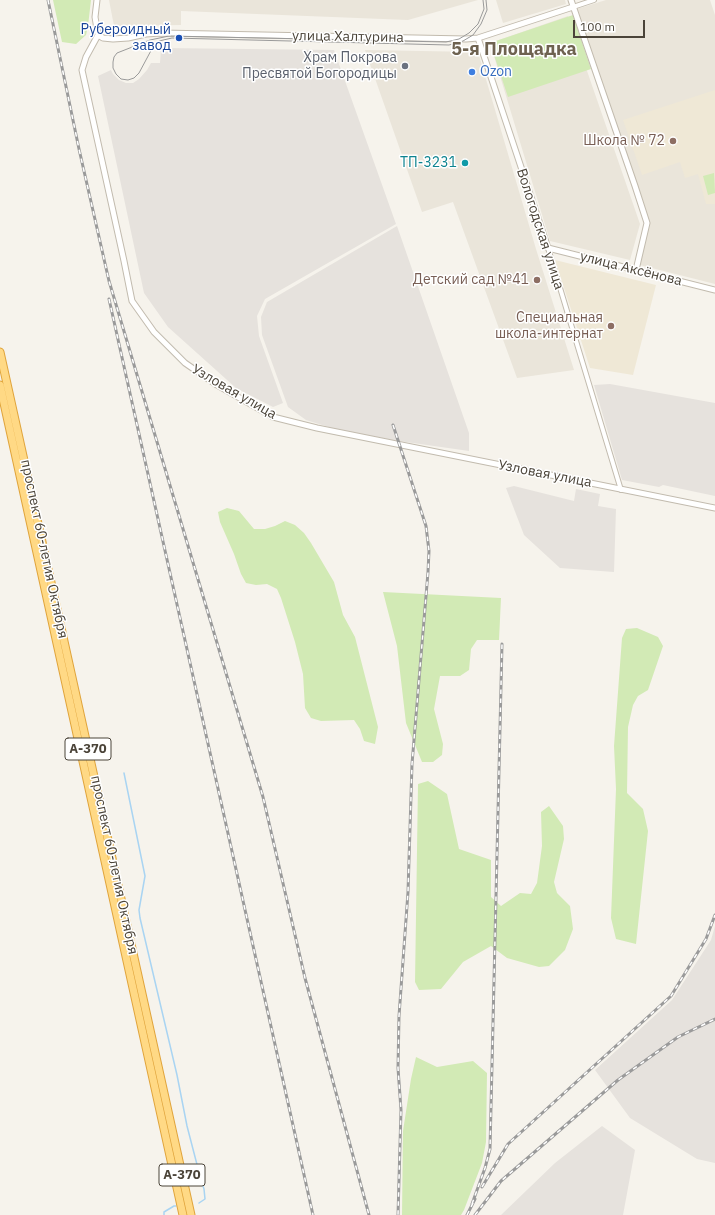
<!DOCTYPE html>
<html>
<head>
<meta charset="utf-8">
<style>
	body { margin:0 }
	#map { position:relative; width:715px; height:1215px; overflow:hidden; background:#f6f3ec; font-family:"IBM Plex Sans",sans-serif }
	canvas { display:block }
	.scale { position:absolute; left:573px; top:20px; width:72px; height:18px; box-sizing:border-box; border:2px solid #4b4439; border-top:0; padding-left:5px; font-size:12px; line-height:14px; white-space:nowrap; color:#4b4439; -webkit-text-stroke:3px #fff; paint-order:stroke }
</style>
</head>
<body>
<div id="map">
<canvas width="715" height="1215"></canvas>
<div class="scale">100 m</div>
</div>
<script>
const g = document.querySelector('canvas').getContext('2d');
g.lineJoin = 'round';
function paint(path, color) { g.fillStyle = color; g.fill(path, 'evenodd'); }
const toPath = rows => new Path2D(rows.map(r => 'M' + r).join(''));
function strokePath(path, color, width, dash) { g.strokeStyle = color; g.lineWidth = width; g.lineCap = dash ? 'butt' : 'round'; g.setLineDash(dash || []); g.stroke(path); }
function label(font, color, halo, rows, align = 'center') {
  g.font = font + ' "IBM Plex Sans",sans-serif'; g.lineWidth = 3; g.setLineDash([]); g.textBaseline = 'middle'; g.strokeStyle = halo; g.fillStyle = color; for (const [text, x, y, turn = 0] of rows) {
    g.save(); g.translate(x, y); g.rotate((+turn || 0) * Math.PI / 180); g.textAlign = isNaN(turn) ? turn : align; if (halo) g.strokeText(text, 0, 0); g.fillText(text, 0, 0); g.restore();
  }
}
const residential = toPath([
	[109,0,478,0,408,20,181,11,181,25,114,26],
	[496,0,565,0,566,4,503,23],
	[606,0,710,0,715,15,715,284,636,264,647,224,577,9],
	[568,16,640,224,630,260,550,241,490,43],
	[365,50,478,52,536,249,574,370,517,378,453,202,422,212]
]);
const industrial = toPath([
	[161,48,334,50,396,224,265,299,257,316,259,336,283,403,273,407,236,388,168,327,144,293,98,76,111,70,113,74,119,80,126,83,133,83,139,79,147,70,151,63,160,63],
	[397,226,469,433,469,451,392,440,332,428,306,420,288,407,262,335,261,317,267,302],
	[610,384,715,403,715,496,663,485,659,487,622,480,594,385],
	[514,486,574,501,576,489,600,494,598,506,616,509,614,572,560,568,524,535,506,488],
	[715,926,715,1163,697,1159,630,1118,595,1070,672,1000,711,940],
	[602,1126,635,1150,623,1215,501,1215,555,1163]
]);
const education = toPath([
	[715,90,715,204,706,204,698,174,685,178,680,162,642,175,623,120],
	[555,260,656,285,633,375,590,368]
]);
const green = toPath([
	[53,0,91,0,88,26,86,35,76,44,62,42],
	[573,15,591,69,508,97,490,43],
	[714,173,715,193,708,195,703,176],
	[227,508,239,511,254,529,265,529,275,526,285,521,295,525,304,533,311,543,334,582,343,615,355,637,378,727,375,744,364,741,360,729,354,720,321,721,311,718,305,708,303,674,295,642,281,598,277,589,267,584,256,585,246,583,241,574,234,554,220,522,218,512],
	[383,592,501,598,499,640,477,640,471,649,469,670,460,676,440,676,434,709,443,744,442,755,433,762,422,762,406,723,397,646],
	[637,628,658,637,663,646,648,690,638,696,633,705,628,727,627,793,643,809,648,831,636,944,616,939,611,918,616,789,614,746,622,638,626,629],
	[428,781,447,794,459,849,491,860,491,897,501,906,520,893,531,894,537,883,542,846,541,812,549,806,563,826,564,839,554,882,557,893,570,906,573,929,565,950,549,966,539,967,507,958,491,946,463,962,441,989,419,990,415,982,418,784],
	[416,1057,437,1067,473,1061,487,1073,486,1142,482,1163,464,1210,461,1215,402,1215,403,1131,411,1079]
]);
const stream = toPath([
	[124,773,145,876,139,910,140,918,177,1075,187,1126,201,1180,204,1189,205,1199,199,1203],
	[164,1215,164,1212,174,1206,176,1206]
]);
const minor = toPath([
	[573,7,594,0],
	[548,248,621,490]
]);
const tertiary = toPath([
	[97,0,95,17,98,35,86,57,82,70,124,261,132,301,154,332,185,363,217,385,273,417,317,428,715,508],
	[571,0,635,186,647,223,636,270],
	[98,35,103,38,113,39,128,38,146,34,161,33,466,39,478,38,573,7],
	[478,38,548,248,715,290]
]);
const trunk = toPath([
	[0,352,191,1215],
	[0,385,183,1215]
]);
const tram = toPath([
	[483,0,484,9,478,24,469,33,459,39,446,42,169,36,150,40,117,53,114,57,113,62,113,68,116,74,121,79,128,80,134,78,139,73,154,45,159,41,172,38,449,45,463,41,473,35,481,24,487,10,486,0]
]);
const rail = toPath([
	[48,0,79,149,109,281,263,797,305,978,369,1215],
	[109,299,313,1215],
	[393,425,426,526,429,551,428,572,412,764,408,892,399,1016,398,1068,401,1110,398,1215],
	[482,1187,508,1144,671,996,706,939,715,915],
	[472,1204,485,1168,490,1149,502,644],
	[467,1215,475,1199],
	[475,1215,501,1181,618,1080,678,1037,715,1019]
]);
const markers = [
	[179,38,4,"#1a4fb4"],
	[405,66,4,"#6b7280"],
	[472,72,4,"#3f7fe0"],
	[673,141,4,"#8d6e63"],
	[465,163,4,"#0f9aa8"],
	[537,280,4,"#8d6e63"],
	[611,326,4,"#8d6e63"]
];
const shields = [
	[88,749,46],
	[182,1175,46]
];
const shieldNames = [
	["А-370",88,749],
	["А-370",182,1175]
];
const transitNames = [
	["Рубероидный",171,30],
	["завод",171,46]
];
const streetNames = [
	["улица Халтурина",348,37,1],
	["Вологодская улица",540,229,72],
	["улица Аксёнова",631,269,14],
	["Узловая улица",234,392,30],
	["Узловая улица",545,474,11],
	["проспект 60-летия Октября",44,549,78],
	["проспект 60-летия Октября",114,865,78]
];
const worshipNames = [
	["Храм Покрова",397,58],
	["Пресвятой Богородицы",397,74]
];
const shopNames = [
	["Ozon",480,72]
];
const educationNames = [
	["Школа № 72",665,141],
	["Детский сад №41",529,280],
	["Специальная",603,318],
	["школа-интернат",603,334]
];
const cultureNames = [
	["ТП-3231",457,163]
];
const districtNames = [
	["5-я Площадка",514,50]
];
paint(residential, '#eae5da');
paint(industrial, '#e6e2dd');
paint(education, '#efe8d6');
paint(green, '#d2eab5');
strokePath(stream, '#a9d4f2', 1.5);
strokePath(minor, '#c2bbae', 6);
strokePath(tertiary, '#c2bbae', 7);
strokePath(trunk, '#e0a43c', 9);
strokePath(minor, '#fff', 4);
strokePath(tertiary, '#fff', 5);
strokePath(trunk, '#ffd985', 7);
strokePath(tram, '#9a9a9a', 1);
strokePath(rail, '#9a9a9a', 3);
strokePath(rail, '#fff', 1.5, [4.5]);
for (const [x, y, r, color] of markers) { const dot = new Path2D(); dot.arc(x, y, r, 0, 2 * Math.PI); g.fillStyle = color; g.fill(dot); strokePath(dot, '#fff', 1.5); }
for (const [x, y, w] of shields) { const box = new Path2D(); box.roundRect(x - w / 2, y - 11, w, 22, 3); g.fillStyle = '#fff'; g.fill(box); strokePath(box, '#4b4439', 1); }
label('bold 13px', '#4b4439', null, shieldNames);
label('14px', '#164399', '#fff', transitNames, 'right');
label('14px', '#4b4439', '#fff', streetNames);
label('14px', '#5b616d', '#fff', worshipNames, 'right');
label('14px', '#366cbe', '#fff', shopNames, 'left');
label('14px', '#785e54', '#fff', educationNames, 'right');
label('14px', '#0d838f', '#fff', cultureNames, 'right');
label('bold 18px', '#6e6250', '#fff', districtNames);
</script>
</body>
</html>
